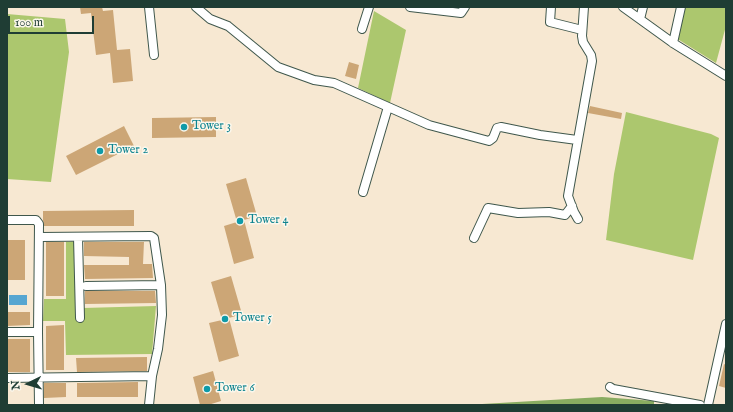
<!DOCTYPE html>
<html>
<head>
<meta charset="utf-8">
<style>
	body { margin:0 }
	#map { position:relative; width:733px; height:412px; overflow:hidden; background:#f7e8d2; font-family:"IM FELL English",serif }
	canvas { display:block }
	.frame { position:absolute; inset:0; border:8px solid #1f3d34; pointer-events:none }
	.north { position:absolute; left:8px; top:364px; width:40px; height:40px; -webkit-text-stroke:3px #fbf7ec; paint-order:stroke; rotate:265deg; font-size:11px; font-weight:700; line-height:16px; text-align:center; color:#1f3d34 }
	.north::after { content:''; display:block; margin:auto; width:14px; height:18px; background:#1f3d34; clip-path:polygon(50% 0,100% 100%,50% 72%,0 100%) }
	.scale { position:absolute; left:8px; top:16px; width:86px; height:18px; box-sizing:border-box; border:2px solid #1f3d34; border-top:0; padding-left:5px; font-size:12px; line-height:14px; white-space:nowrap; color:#1f3d34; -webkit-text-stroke:3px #fbf7ec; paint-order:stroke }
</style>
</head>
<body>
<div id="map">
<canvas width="733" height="412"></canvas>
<div class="frame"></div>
<div class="north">N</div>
<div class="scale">100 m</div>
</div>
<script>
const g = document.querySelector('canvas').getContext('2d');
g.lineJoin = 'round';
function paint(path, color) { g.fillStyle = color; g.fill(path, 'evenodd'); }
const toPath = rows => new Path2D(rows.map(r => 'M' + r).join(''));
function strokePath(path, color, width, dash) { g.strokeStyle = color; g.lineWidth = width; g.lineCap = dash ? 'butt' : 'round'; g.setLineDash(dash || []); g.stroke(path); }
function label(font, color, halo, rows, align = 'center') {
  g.font = font + ' "IM FELL English",serif'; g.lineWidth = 3; g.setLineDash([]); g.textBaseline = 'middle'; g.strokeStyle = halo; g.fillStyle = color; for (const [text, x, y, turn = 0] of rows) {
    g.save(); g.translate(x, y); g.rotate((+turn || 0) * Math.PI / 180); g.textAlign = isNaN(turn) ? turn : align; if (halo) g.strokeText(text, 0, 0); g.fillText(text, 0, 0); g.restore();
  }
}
const green = toPath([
	[683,7,726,7,726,26,716,63,676,38],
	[374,11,406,30,390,103,358,88],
	[7,14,65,19,69,52,51,182,7,179],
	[626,112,711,134,719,138,693,260,606,240,614,174],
	[81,241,83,308,156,306,152,354,66,355,65,321,43,321,44,299,66,299,66,242]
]);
const forest = toPath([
	[602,397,654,401,654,405,465,405]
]);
const water = toPath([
	[9,295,27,295,27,305,9,305]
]);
const building = toPath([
	[80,7,102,7,103,11,113,10,117,50,130,49,133,81,113,83,110,53,96,55,91,13,81,14],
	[349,62,359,65,356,79,345,76],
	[590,106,622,113,621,119,588,113],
	[216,117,216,137,152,138,152,118],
	[124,126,134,146,76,175,66,156],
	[246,178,257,216,244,220,254,258,234,264,224,226,237,222,226,184],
	[134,210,134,226,44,226,43,220,43,211],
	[8,240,25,240,25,280,8,280],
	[46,242,64,242,64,296,46,296],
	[84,242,144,242,143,264,152,264,153,278,85,279,84,265,129,265,129,257,84,256],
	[231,276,242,314,229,318,239,356,219,362,209,323,222,320,211,282],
	[85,291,155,291,156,303,85,304],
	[7,312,30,312,30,325,7,326],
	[64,325,64,370,46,370,46,326],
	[7,339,30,339,30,372,7,372],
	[147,357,147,371,77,372,76,358],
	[724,364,726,365,726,388,719,386],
	[213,371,221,401,208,405,200,405,193,377],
	[138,382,138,397,77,397,77,383],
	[44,383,66,383,66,397,44,398]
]);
const minor = toPath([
	[149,7,154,55],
	[196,7,210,19,228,26,278,67,314,80,334,83,429,125,489,141,493,138,497,128,501,127,540,135,577,140],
	[410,7,461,13,465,7],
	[551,7,550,22,582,30],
	[623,7,673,43,726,76],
	[640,19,643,7],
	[362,29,369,7],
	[673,43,681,7],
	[363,192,388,107],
	[578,219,574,212,568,196,592,61,591,55,583,42,582,36,584,7],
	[7,220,36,220,39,224,38,332,39,405],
	[40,237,151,236,154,238,161,285,162,315,158,349,152,376,149,405],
	[78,237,80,318],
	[474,238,488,208,518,213,549,212,565,215,572,206],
	[86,286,161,285],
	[7,332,38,332],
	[7,378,152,376],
	[610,387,613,389,700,405],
	[708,405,726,324]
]);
const markers = [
	[184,127,4,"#0f9aa8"],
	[100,151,4,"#0f9aa8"],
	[240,221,4,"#0f9aa8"],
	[225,319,4,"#0f9aa8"],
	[207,389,4,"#0f9aa8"]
];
const cultureNames = [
	["Tower 3",192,127],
	["Tower 2",108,151],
	["Tower 4",248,221],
	["Tower 5",233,319],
	["Tower 6",215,389]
];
paint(green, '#acc76e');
paint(forest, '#89ac61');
paint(water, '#57a6d1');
paint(building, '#cca676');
strokePath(minor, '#3f574c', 10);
strokePath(minor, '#fff', 8);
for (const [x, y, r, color] of markers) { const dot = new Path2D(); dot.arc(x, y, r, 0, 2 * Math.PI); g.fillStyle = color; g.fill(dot); strokePath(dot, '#fbf7ec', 1.5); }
label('12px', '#0d838f', '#fbf7ec', cultureNames, 'left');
</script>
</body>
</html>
